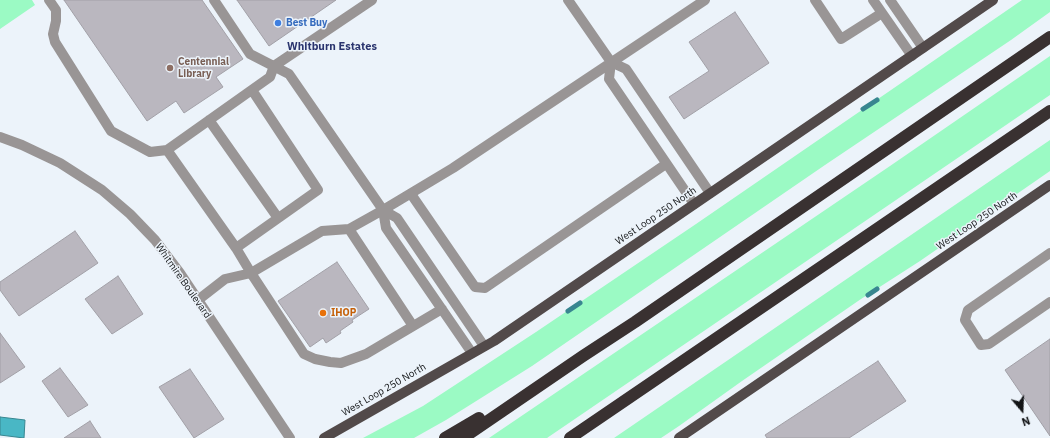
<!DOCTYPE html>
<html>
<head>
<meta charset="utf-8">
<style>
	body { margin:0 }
	#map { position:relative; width:1050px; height:438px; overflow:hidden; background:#ecf3fa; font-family:"IBM Plex Sans",sans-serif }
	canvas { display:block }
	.north { position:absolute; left:1002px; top:390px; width:40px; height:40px; -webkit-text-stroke:3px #ecf3fa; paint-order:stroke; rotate:161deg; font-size:11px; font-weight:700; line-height:16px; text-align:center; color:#121416 }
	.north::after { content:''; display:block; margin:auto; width:14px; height:18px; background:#121416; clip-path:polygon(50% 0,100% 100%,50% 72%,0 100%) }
</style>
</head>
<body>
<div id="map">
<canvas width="1050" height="438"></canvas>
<div class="north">N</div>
</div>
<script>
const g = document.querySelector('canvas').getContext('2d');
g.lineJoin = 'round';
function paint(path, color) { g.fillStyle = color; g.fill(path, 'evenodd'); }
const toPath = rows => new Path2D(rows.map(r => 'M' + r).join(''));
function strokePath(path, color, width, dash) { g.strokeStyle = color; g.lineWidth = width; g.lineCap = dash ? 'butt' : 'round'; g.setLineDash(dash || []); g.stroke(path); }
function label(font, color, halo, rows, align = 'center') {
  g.font = font + ' "IBM Plex Sans",sans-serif'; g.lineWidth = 3; g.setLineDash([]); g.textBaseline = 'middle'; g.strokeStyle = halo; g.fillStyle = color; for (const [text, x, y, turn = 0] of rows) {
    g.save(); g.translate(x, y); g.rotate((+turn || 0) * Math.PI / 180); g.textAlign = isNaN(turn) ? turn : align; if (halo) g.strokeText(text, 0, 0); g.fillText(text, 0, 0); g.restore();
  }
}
const green = toPath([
	[0,0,32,0,35,5,0,29],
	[1022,0,1050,0,1050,12,1011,40,825,165,532,366,446,420,414,438,363,438,423,406,536,332,696,224],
	[1050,56,1050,95,635,378,547,438,489,438,890,166],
	[1050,140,1050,171,920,261,861,299,742,381,679,426,661,438,614,438]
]);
const water = toPath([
	[0,417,25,420,24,438,0,435,0,417]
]);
const stream = toPath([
	[863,109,877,100],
	[868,295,877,289],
	[568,311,580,303]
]);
const building = toPath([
	[64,0,202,0,243,59,216,77,223,87,184,113,176,101,147,121,64,0],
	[237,0,336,0,269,46,237,0],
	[735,12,769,63,684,119,669,97,709,71,689,42,735,12],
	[75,231,98,263,19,316,0,290,0,282,75,231],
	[337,262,369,309,352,320,353,322,340,331,341,333,326,343,323,338,310,347,278,301,337,262],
	[118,276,143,314,112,334,85,299,118,276],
	[0,333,25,367,0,383,0,333],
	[1050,339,1050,436,1005,370,1050,339],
	[878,361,906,401,849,438,767,438,765,435,878,361],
	[60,368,88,405,68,417,42,381,60,368],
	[190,369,224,419,194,438,159,387,190,369],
	[90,421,101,438,64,438,90,421]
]);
const minor = toPath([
	[49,0,56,10,56,21,53,34,55,42,111,131,150,152,167,150,270,77,274,66,372,0],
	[214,0,250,54,289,74,383,210,386,228,472,353],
	[568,0,611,62,626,69,710,193],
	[815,0,841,39,882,13],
	[873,0,912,56],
	[890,0,923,48],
	[611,62,609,79,694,204],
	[209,120,278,218],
	[0,137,22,145,60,163,102,190,130,214,155,240,180,273,290,438],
	[167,150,236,248,251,273,225,279,198,300],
	[411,194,475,287,485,288,666,164],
	[383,210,397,218,484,346],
	[349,229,383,210,453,168,705,0],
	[236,248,318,190,252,90],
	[1050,253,968,310,965,320,981,345,989,344,1050,302],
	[413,326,349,229,322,231,251,273,304,354,315,359,330,362,341,363,366,354,442,309]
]);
const major = toPath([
	[324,438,494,341,993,0],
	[679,438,1050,185]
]);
const highway = toPath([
	[445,438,479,418],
	[463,438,583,356,635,322,1050,37],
	[570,438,1050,111]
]);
const markers = [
	[278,23,4,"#3f7fe0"],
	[170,68,4,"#8d6e63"],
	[323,313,4,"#e8710a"]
];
const shopNames = [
	["Best Buy",286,23]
];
const educationNames = [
	["Centennial",178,62],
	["Library",178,74]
];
const streetNames = [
	["West Loop 250 North",656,216,-34],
	["West Loop 250 North",977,221,-34],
	["Whitmire Boulevard",183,281,55],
	["West Loop 250 North",384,390,-30]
];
const foodNames = [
	["IHOP",331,313]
];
const neighbourhoodNames = [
	["Whitburn Estates",332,47]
];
paint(green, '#9bfac4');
paint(water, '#49b7c5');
strokePath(water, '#388690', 1);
strokePath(stream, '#388690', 5);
paint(building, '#bab7bf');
strokePath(building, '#a2a0a7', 1);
strokePath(minor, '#999595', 10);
strokePath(major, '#524a4a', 10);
strokePath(highway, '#393131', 12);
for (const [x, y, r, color] of markers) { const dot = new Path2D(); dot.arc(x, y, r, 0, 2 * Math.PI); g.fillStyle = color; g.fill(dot); strokePath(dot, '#ecf3fa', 1.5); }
label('bold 10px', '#366cbe', '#ecf3fa', shopNames, 'left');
label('bold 10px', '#785e54', '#ecf3fa', educationNames, 'left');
label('10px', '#121416', '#ecf3fa', streetNames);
label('bold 10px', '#c56008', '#ecf3fa', foodNames, 'left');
label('bold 11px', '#2a346e', '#ecf3fa', neighbourhoodNames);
</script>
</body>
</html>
